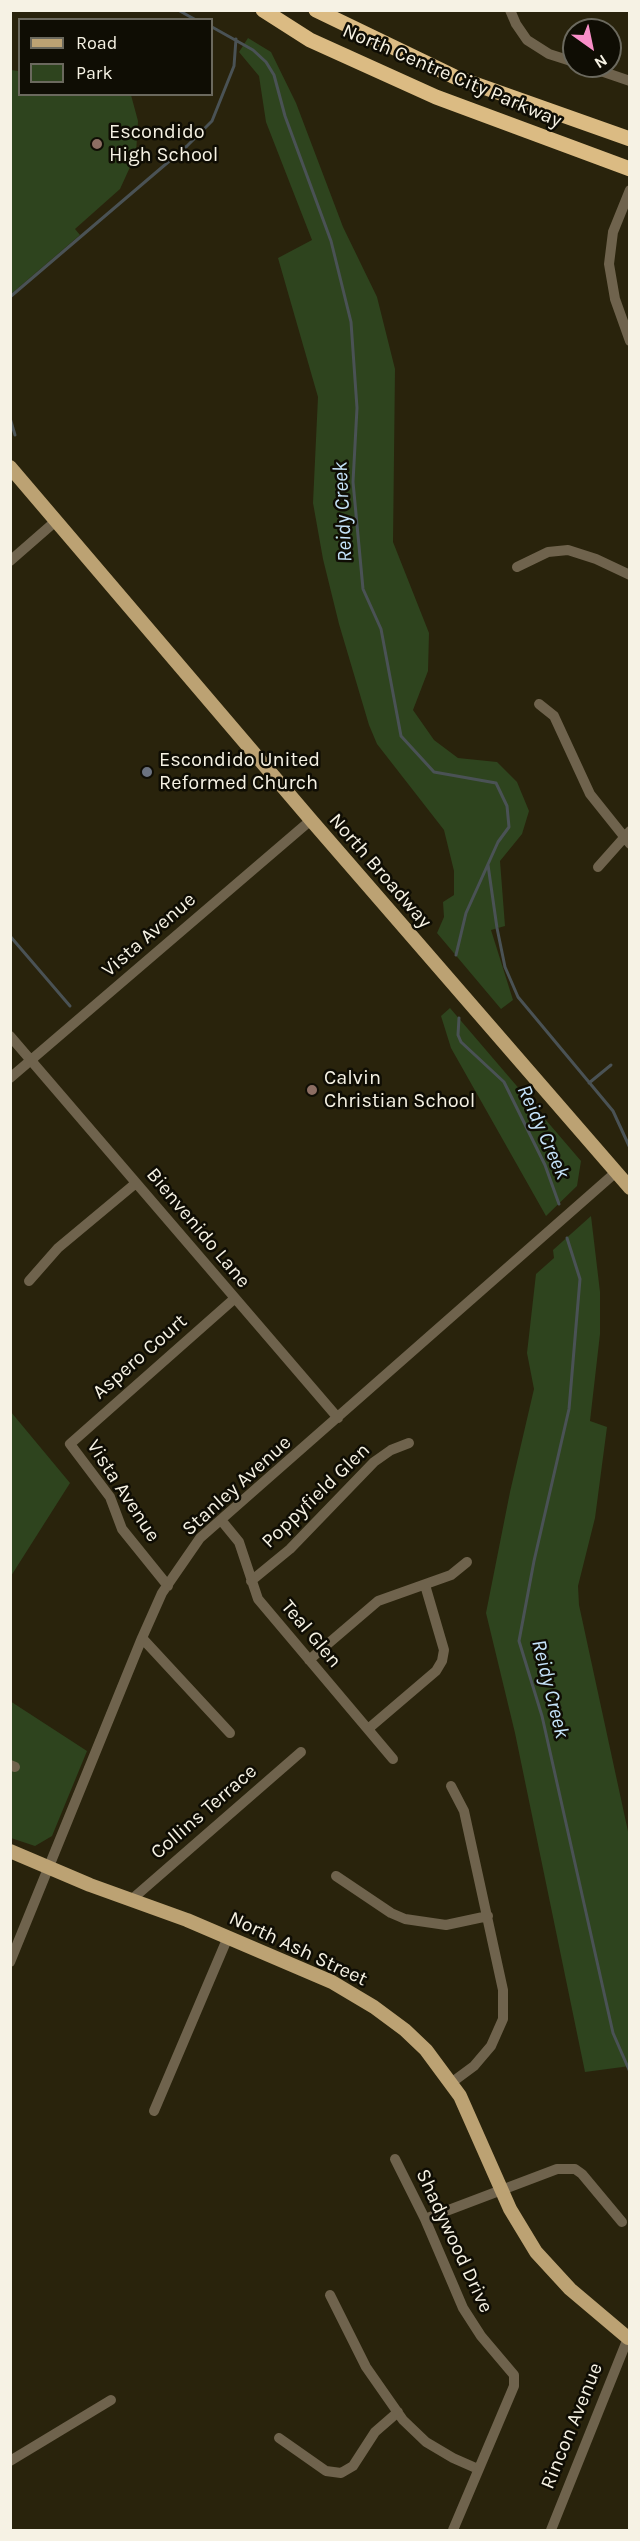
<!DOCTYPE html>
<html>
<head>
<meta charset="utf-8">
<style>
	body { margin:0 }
	#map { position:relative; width:640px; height:2541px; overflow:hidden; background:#29230c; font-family:Karla,sans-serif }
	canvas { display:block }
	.frame { position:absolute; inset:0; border:12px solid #f6f2e4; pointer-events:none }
	.legend { position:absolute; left:18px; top:18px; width:195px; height:78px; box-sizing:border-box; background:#0f0d04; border:2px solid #6b695e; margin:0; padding:8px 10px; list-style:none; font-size:18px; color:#f6f2e4 }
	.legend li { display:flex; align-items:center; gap:12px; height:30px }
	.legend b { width:30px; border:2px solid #6b695e }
	.north { position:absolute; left:562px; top:18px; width:60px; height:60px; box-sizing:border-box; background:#0f0d04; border:2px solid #6b695e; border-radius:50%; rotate:147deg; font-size:16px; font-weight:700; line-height:24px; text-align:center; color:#f6f2e4 }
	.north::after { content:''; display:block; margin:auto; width:21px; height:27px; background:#f98fc9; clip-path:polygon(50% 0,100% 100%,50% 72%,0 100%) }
</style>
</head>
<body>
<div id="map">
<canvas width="640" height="2541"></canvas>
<div class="frame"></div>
<ul class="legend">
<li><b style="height:8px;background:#bca273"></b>Road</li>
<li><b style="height:16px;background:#2e441e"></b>Park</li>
</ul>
<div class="north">N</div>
</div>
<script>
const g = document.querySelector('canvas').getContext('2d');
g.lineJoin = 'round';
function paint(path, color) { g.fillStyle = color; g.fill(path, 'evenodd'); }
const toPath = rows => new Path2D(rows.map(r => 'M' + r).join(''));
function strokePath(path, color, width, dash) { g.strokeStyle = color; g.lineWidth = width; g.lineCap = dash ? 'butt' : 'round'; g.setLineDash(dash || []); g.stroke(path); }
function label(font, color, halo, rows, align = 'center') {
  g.font = font + ' Karla,sans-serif'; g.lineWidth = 5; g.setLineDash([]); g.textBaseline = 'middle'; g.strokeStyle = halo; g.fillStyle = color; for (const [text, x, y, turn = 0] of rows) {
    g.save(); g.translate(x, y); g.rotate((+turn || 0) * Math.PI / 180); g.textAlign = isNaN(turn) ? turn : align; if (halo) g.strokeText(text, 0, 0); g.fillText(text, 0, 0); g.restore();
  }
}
const green = toPath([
	[248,38,271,52,296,103,343,227,377,297,395,369,393,542,429,633,428,671,413,710,434,740,458,758,497,762,517,782,529,811,522,834,500,861,505,926,491,930,513,1000,501,1009,437,933,444,917,443,902,454,895,454,871,444,830,377,744,369,725,339,624,323,559,313,503,318,397,278,258,312,240,266,122,259,76,239,52],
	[11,70,19,71,20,94,131,95,138,121,136,154,120,189,75,229,80,235,11,294],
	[450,1008,581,1161,577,1186,546,1216,451,1048,441,1016],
	[591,1216,600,1292,600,1334,590,1421,607,1427,595,1518,578,1586,579,1605,629,1836,630,2066,585,2072,515,1733,486,1613,510,1492,534,1389,527,1353,536,1274,554,1258,553,1250],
	[11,1412,70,1483,11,1576],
	[10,1701,87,1751,52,1836,35,1846,11,1838]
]);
const stream = toPath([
	[178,10,196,20],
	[212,27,253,50,266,62,274,75,285,116,331,241,351,322,357,408,353,482,363,589,381,629,401,736,434,772,496,783,507,806,509,827,498,842,466,913,456,955],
	[10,297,187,146,212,121,234,66,236,39],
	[10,418,15,435],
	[488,865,497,928,505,967,518,997,613,1111,630,1148],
	[10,936,70,1006],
	[459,1018,458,1035,461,1042,504,1082,545,1165,559,1204],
	[589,1083,611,1065],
	[567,1238,580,1279,569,1409,534,1561,519,1641,542,1716,613,2033,630,2072]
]);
const minor = toPath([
	[510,10,516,24,527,40,549,54,574,62],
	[586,66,630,81],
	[630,190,613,232,609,264,615,299,630,341],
	[10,561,57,520],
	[517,567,548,552,568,550,596,559,630,575],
	[539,704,554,716,590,794,630,844],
	[598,867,630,831],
	[10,1036,338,1418],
	[10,1078,311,820],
	[29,1281,58,1248,136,1183],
	[221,1520,239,1542,258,1599,393,1759],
	[251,1581,290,1549,374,1462,391,1450,409,1443],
	[168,1586,122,1529,110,1497,70,1444,234,1299],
	[142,1638,230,1733],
	[309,1660,378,1601,451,1575,467,1562],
	[368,1729,436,1671,442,1661,444,1650,425,1585],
	[10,1765,15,1767],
	[451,1786,464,1811,503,1990,503,2019,491,2046,474,2066,451,2083],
	[336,1876,391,1913,405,1919,446,1925,488,1916],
	[131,1900,301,1752],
	[10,1962,142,1638,162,1593,200,1538,615,1173],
	[154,2111,228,1937],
	[395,2159,425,2219,463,2308,481,2336,514,2375,514,2386,453,2530],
	[425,2219,557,2169,575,2169,582,2174,622,2222],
	[330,2295,366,2367,403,2420,426,2442,453,2458,478,2469],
	[279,2438,326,2471,341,2473,353,2466,375,2432,398,2412],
	[10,2461,111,2400],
	[551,2530,628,2338]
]);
const major = toPath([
	[10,467,311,820,630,1188],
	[10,1851,90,1885,187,1920,332,1982,374,2007,405,2030,426,2050,460,2096,510,2209,536,2252,570,2289,628,2338,630,2336]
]);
const highway = toPath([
	[263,10,310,40,436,97,630,169],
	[316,10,455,77,630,139]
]);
const markers = [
	[97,144,6,"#8d6e63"],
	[147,772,6,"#6b7280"],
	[312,1090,6,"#8d6e63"]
];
const streetNames = [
	["North Centre City Parkway",452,76,23],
	["North Broadway",380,871,49],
	["Vista Avenue",149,935,-41],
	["Bienvenido Lane",198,1228,50],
	["Aspero Court",140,1357,-41],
	["Stanley Avenue",237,1486,-42],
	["Vista Avenue",123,1491,57],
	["Poppyfield Glen",316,1496,-44],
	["Teal Glen",311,1634,50],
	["Collins Terrace",204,1812,-41],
	["North Ash Street",298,1949,25],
	["Shadywood Drive",454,2241,65],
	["Rincon Avenue",572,2426,-68]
];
const poiNames = [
	["Escondido",109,132],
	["High School",109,155],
	["Escondido United",159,760],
	["Reformed Church",159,783],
	["Calvin",324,1078],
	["Christian School",324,1101]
];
const waterNames = [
	["Reidy Creek",343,512,-93],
	["Reidy Creek",543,1132,66],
	["Reidy Creek",550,1689,76]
];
paint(green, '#2e441e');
strokePath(stream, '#4a5255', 3);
strokePath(minor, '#6f634d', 10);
strokePath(major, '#bca273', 14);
strokePath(highway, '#dbbb83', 15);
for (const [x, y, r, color] of markers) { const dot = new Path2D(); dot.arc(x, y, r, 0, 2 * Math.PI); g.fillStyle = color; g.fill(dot); strokePath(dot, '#0f0d04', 2); }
label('20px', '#f6f2e4', '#0f0d04', streetNames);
label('20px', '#f6f2e4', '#0f0d04', poiNames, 'left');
label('italic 21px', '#c6e4fb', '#0f0d04', waterNames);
</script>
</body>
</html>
